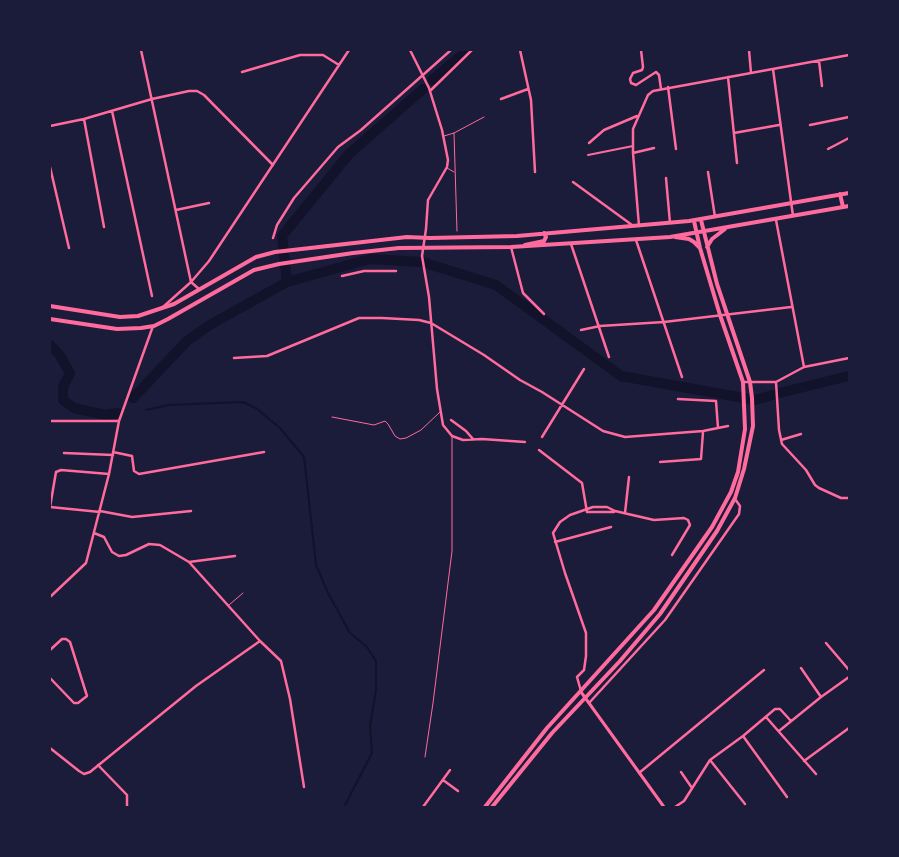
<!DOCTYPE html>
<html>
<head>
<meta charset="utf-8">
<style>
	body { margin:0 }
	#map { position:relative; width:899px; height:857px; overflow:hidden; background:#1b1b3a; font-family:Arial,sans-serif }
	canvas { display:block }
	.frame { position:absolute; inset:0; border:51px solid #1b1b3a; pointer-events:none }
</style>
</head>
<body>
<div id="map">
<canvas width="899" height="857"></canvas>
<div class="frame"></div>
</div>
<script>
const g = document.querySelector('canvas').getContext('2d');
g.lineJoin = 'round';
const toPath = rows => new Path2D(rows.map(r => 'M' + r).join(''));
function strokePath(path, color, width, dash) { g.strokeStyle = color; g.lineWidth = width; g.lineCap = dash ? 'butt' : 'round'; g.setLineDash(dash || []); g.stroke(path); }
const stream = toPath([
	[146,410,169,405,243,402,256,408,280,428,304,457,316,565,328,593,350,633,366,646,376,661,376,690,370,726,372,753,344,807]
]);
const river = toPath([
	[432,80,468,50],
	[287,282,370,259,422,262,496,285,621,376,755,400,773,395],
	[50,345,59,354,70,373,63,387,63,400,74,408,105,415,118,413],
	[779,393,849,376],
	[133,398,187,341,208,326,287,282,282,236,349,154,423,89]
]);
const service = toPath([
	[454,133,457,231],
	[444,136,454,133,484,117],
	[447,168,454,172],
	[332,417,374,425,385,421,388,424,395,436,400,439,406,438,421,430,440,412],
	[229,605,243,593],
	[425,757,433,703,452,551,452,437]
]);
const pedestrian = toPath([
	[588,155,633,146]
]);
const minor = toPath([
	[141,50,191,282,199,289],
	[410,50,429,88,442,130,448,160,447,167,428,200,426,229,422,256,429,297,437,389,443,425,452,436,463,440,482,439,525,442],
	[520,50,531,100,535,172],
	[641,50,643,67,642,70,633,73,630,79,631,83,636,85,656,72,659,75,661,89],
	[749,50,751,73],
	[819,61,822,86],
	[773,69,793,216],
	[242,72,300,55,323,55,339,65],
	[728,77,737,163],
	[668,87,676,149],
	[430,91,472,50],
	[501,99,528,89],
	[112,111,152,296],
	[84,119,104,227],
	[810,125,849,117],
	[50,126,84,119,152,99,189,91,197,91,204,95,273,165],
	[734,133,779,125],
	[589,143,604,130,637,116],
	[828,149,849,138],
	[633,153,654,148],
	[50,167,69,248],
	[708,172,715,217],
	[666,178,670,223],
	[573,182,632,225],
	[176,210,209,203],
	[776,220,804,367],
	[639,226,633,153,633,129,648,95,653,91,849,55],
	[273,238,277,225,294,198,338,147,361,130,451,50],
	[636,240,682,377],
	[571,244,609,357],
	[511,247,523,293,544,314],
	[342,276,364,271,396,271],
	[163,307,191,282,209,261,349,50],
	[581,330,600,326,664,322,791,307],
	[234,358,267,356,359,318,382,318,419,320,431,323,484,355,520,380,542,392,603,431,625,437,703,431,728,426],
	[743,382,776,382,804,367,849,358],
	[776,382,779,430,782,444,806,470,815,485,819,488,841,498,848,498],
	[678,399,716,401,718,428],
	[451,420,466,431,473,439],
	[50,421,119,421],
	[542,437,584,369],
	[781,440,801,434],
	[539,450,582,483,587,512],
	[113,452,132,456,134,471,139,474,264,452],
	[64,453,113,455],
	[660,462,701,459,703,432],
	[50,507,56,472,61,470,109,474],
	[50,507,100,512],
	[100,511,132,517,191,511],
	[587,512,614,512],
	[625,513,629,477],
	[94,533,104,537,112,552,119,556,126,555,149,544,160,545,189,562,260,641,281,661,290,699,304,787],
	[555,542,611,527],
	[189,562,235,556],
	[50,597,86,563,109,474,119,421,153,326],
	[826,643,849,670],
	[50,650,62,639,66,639,70,642,87,696,78,703,74,703,50,678],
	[801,668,821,697],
	[581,691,577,677,584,670,586,656,586,633,565,573,553,533,560,522,570,515,593,507,607,507,615,511,654,520,684,518,688,520,690,525,672,555],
	[589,703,665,620,739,514,740,506,735,499],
	[766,717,816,774],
	[779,731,821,697,849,677],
	[743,736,787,797],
	[50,748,79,771,84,774,90,772,196,686,260,641],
	[710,760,745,804],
	[804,761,849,728],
	[98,765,127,795,127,807],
	[681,772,692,788],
	[639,773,764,670],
	[443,780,458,791],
	[423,807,450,770],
	[675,807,684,801,710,760,743,736,775,709,780,709,791,721]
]);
const tertiary = toPath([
	[581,692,664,807]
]);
const primary = toPath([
	[840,194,843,207],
	[675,237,689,239,694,242,700,248],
	[525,245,544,241,546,237,544,233],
	[707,247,712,239,725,229],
	[50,306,120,317,138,316,174,304,256,257,275,252,407,237,430,238,517,236,689,221,849,193],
	[50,319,117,329,141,328,154,326,168,319,254,270,279,264,353,253,399,248,511,247,670,237,849,206],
	[485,807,547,728,654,610,712,527,731,492,738,472,745,429,743,382,720,315,700,248,694,221],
	[492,807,552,733,620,661,660,614,717,531,735,498,744,469,753,426,752,398,750,382,717,284,701,220]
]);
strokePath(stream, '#12122b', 2);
strokePath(river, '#12122b', 10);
strokePath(service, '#ff6b9d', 1);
strokePath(pedestrian, '#ff6b9d', 2);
strokePath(minor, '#ff6b9d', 2.5);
strokePath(tertiary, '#ff6b9d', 3);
strokePath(primary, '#ff6b9d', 4);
</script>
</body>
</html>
